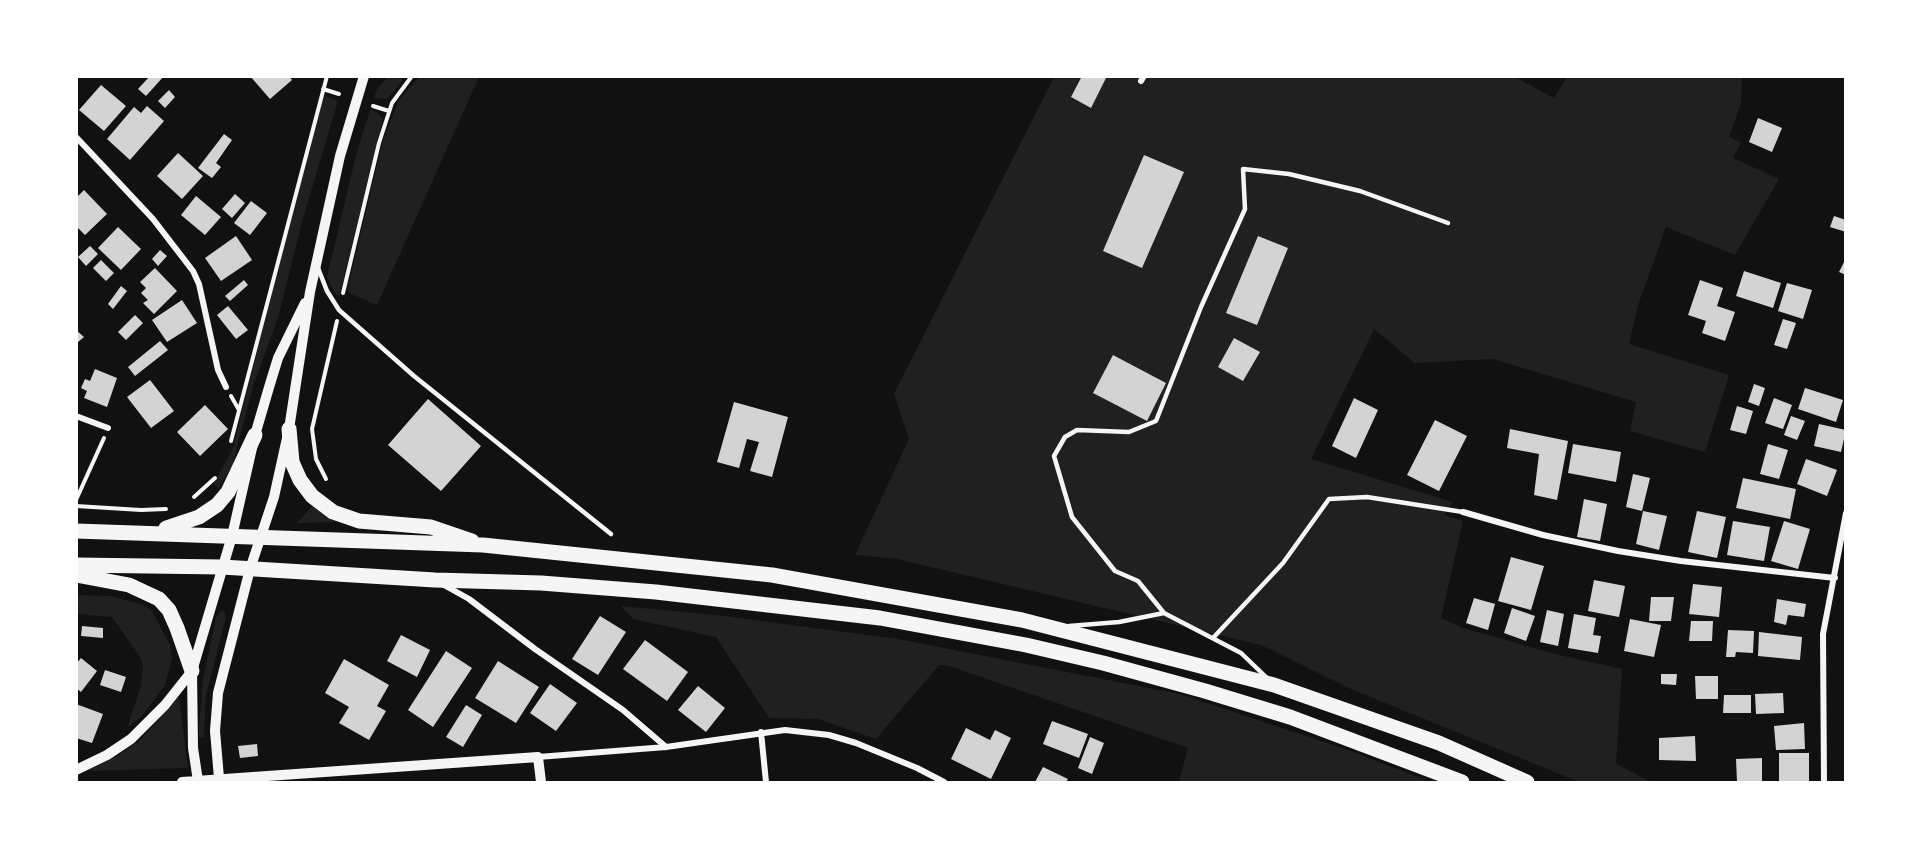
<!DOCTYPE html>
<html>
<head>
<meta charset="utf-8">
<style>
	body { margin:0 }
	#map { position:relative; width:1922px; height:859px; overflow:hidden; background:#111; font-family:"Zilla Slab",serif }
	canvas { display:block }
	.frame { position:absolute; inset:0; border:78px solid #fff; pointer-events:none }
</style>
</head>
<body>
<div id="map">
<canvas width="1922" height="859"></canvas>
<div class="frame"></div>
</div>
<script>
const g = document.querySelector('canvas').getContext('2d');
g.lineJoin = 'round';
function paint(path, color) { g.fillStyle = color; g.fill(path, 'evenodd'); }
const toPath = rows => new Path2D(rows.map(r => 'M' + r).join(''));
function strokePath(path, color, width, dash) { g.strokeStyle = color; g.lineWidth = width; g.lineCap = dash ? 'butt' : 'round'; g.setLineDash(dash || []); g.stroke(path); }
const green = toPath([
	[1513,76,1554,98,1567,77,1742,77,1741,103,1729,137,1741,142,1733,158,1779,179,1735,255,1666,227,1638,305,1629,344,1729,375,1705,452,1630,431,1636,402,1493,359,1415,363,1374,329,1311,459,1453,502,1444,515,1463,521,1441,618,1463,628,1559,655,1622,669,1616,764,1651,782,1579,782,1351,689,1261,645,897,559,855,555,909,439,894,394,1054,77],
	[388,77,402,77,402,81,387,99,374,98,377,89],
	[419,77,479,77,377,305,351,294,348,291,348,286,383,140,399,100],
	[325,96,338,101,304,215,278,318,254,383,232,466,218,489,214,483,232,451,316,118],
	[370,110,377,112,383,119,339,297,334,292,327,277,356,155],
	[313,505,335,522,297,523],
	[77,595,110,596,142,604,152,611,170,645,172,658,165,685,142,716,127,728,141,686,143,665,139,655,112,617,77,614],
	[621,606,716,615,898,639,1180,694,1345,749,1431,782,1179,782,1188,748,946,665,939,665,876,739,818,719,769,718,716,637,633,619],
	[221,611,225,612,226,617,206,695,204,738,199,737,199,729,203,679,216,618],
	[179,697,188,768,88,771,115,757,139,741]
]);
const building = toPath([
	[150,76,164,76,146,96,138,89],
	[250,76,289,76,292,80,270,99],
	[1082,76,1107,76,1091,108,1071,97],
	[101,85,126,106,104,131,79,110],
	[169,90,175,97,165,108,158,101],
	[147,106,164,121,130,160,107,139,134,107,141,113],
	[1758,118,1782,128,1772,152,1749,142],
	[224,134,232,140,216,163,221,167,212,178,198,168],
	[178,153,203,176,182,199,157,176],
	[1144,155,1184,172,1142,268,1103,251],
	[84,190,107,214,85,235,76,226,76,198],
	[235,194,245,203,232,218,222,209],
	[196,196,221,217,205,235,181,215],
	[251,201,267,213,250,235,234,223],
	[1834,216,1846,220,1846,232,1830,227],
	[118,227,141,249,121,270,98,248],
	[236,236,252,260,221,281,205,258],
	[1258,236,1288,248,1257,325,1226,313],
	[90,246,98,254,86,266,78,257],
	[160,250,167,256,158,266,152,259],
	[1846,258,1846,275,1839,272],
	[101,260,114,273,106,281,93,268],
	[155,268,177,291,154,314,143,303,148,300,141,293,146,288,140,282],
	[1744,271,1781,283,1773,308,1736,296],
	[244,280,248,285,230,301,225,296],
	[1700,280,1723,288,1717,306,1735,312,1725,341,1702,333,1706,321,1688,315],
	[1787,283,1812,290,1803,319,1778,311],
	[121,286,127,291,113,309,108,304],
	[182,300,197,323,167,342,152,320],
	[228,306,248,330,236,339,217,315],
	[135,315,143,323,126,340,118,332],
	[1783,319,1796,323,1787,349,1774,345],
	[76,330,84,337,78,342,76,341],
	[1234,338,1260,352,1243,381,1218,367],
	[160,341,168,350,135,376,128,367],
	[1113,355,1166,383,1147,421,1093,393],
	[95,369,117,378,107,407,84,398,87,391,81,388,85,379,90,381],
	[150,380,174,411,151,428,127,397],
	[1754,384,1765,388,1759,406,1748,402],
	[1805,388,1843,400,1836,422,1798,409],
	[1354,398,1378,410,1356,458,1332,446],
	[1774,398,1792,405,1783,429,1765,423],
	[428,399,481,446,441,491,388,445],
	[734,402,788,417,772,477,750,471,759,442,747,439,739,468,717,462],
	[205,405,228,429,200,456,177,432],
	[1737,406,1753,411,1746,434,1730,430],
	[1791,416,1805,421,1797,440,1784,435],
	[1435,420,1467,436,1439,491,1407,475],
	[1819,424,1846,430,1841,452,1814,446],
	[1510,429,1568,441,1557,500,1534,495,1539,454,1507,448],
	[1573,444,1621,452,1616,482,1568,473],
	[1768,444,1788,450,1779,479,1760,474],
	[1806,459,1837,470,1827,496,1797,484],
	[1633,474,1650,478,1642,511,1626,507],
	[1743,478,1796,489,1790,519,1736,508],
	[1584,499,1607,504,1600,541,1577,537],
	[1643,511,1667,516,1659,550,1636,544],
	[1697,511,1726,517,1717,558,1688,552],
	[1733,521,1770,527,1764,561,1727,555],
	[1784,521,1810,529,1798,569,1771,561],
	[1511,557,1544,566,1531,610,1498,601],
	[1594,580,1625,586,1619,617,1588,611],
	[1693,584,1722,587,1719,617,1689,614],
	[1651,597,1674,597,1671,621,1649,621],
	[1474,598,1495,604,1488,630,1466,623],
	[1777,599,1806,604,1804,617,1788,615,1786,625,1774,622],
	[1512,608,1535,616,1526,641,1504,633],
	[1547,610,1564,614,1558,646,1540,642],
	[1574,614,1596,618,1593,635,1601,636,1598,653,1568,648],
	[600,616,626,632,598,675,572,659],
	[1630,619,1661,625,1654,657,1624,651],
	[1691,621,1713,621,1712,641,1689,641],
	[82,626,103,628,103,638,81,636],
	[1728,630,1754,631,1753,653,1736,652,1735,657,1726,657],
	[1759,632,1802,637,1800,660,1758,656],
	[401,635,430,650,417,677,387,661],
	[645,640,688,672,667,701,623,669],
	[446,651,472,668,433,727,408,710],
	[81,658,97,671,81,692,76,688,76,664],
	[344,659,389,685,377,706,386,711,369,740,339,723,349,707,325,693],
	[498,661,539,687,516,723,475,698],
	[105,670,126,677,121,692,100,685],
	[1661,674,1677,674,1676,685,1661,684],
	[1695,676,1718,676,1718,699,1696,699],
	[550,684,577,703,556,731,530,713],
	[698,686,725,708,706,732,678,710],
	[1783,693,1784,713,1756,714,1755,694],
	[1724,695,1751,695,1751,713,1723,713],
	[76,704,103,714,92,743,76,738],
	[466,705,482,715,463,747,446,737],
	[1052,721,1088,734,1079,758,1043,744],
	[1804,723,1805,749,1776,750,1774,726],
	[966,728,990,740,995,730,1011,738,991,779,951,759],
	[1695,736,1696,761,1659,760,1659,738],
	[1090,737,1104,743,1092,774,1078,768],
	[257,744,258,756,240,758,238,746],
	[1779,753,1809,753,1809,782,1779,781],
	[1762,758,1762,781,1737,782,1736,759],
	[1043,767,1068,779,1066,782,1035,782]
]);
const path = toPath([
	[323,89,339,94],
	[373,106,389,111],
	[343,293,379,143,392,103,412,76],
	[231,396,239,410],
	[231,441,327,76],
	[326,479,316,459,312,429,337,321],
	[194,497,215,478],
	[76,500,104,438],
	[76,506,141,510,166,509]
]);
const service = toPath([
	[318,268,327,291,339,310,414,376,611,534],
	[1069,626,1119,622,1164,613],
	[1213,638,1283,563,1329,499,1367,497,1463,512],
	[1266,677,1241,653,1164,613,1138,581,1115,571,1072,517,1054,456,1065,437,1077,430,1129,432,1156,421,1201,307,1245,209,1243,169,1289,174,1360,191,1448,223]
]);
const minor = toPath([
	[1141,81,1144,76],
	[76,137,153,219,193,271,199,284,218,370,226,387],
	[76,416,108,428],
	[1463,512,1543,535,1618,551,1681,561,1835,578],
	[444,585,469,599,535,649,623,710,666,747],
	[761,732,766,782],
	[538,757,666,747,785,730,829,735,856,743,917,768,944,782],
	[1824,782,1823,634,1846,513]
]);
const tertiary = toPath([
	[192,671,193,748,198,781],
	[76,770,107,755,131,739,165,705,192,671,232,536,255,435,270,384,278,358,305,303],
	[219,778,215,731,218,693,250,569,274,497,289,429,310,292,340,156,364,76],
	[182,782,538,757,541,782]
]);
const primary = toPath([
	[289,429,292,462,300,480,312,496,333,512,359,521,431,527,472,541],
	[166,528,199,517,217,505,228,492,255,435],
	[76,531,483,545,772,575,1022,620,1274,685,1439,743,1527,782],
	[76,565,222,567,435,580,541,583,656,592,880,618,1026,645,1103,663,1205,691,1290,717,1462,782],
	[76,575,129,585,159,599,169,610,177,628,192,671]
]);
paint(green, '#202020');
paint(building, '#d3d3d3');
strokePath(path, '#f5f5f5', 4);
strokePath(service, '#f5f5f5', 4.5);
strokePath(minor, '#f5f5f5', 6);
strokePath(tertiary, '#f5f5f5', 10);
strokePath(primary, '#f5f5f5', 15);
</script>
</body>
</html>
